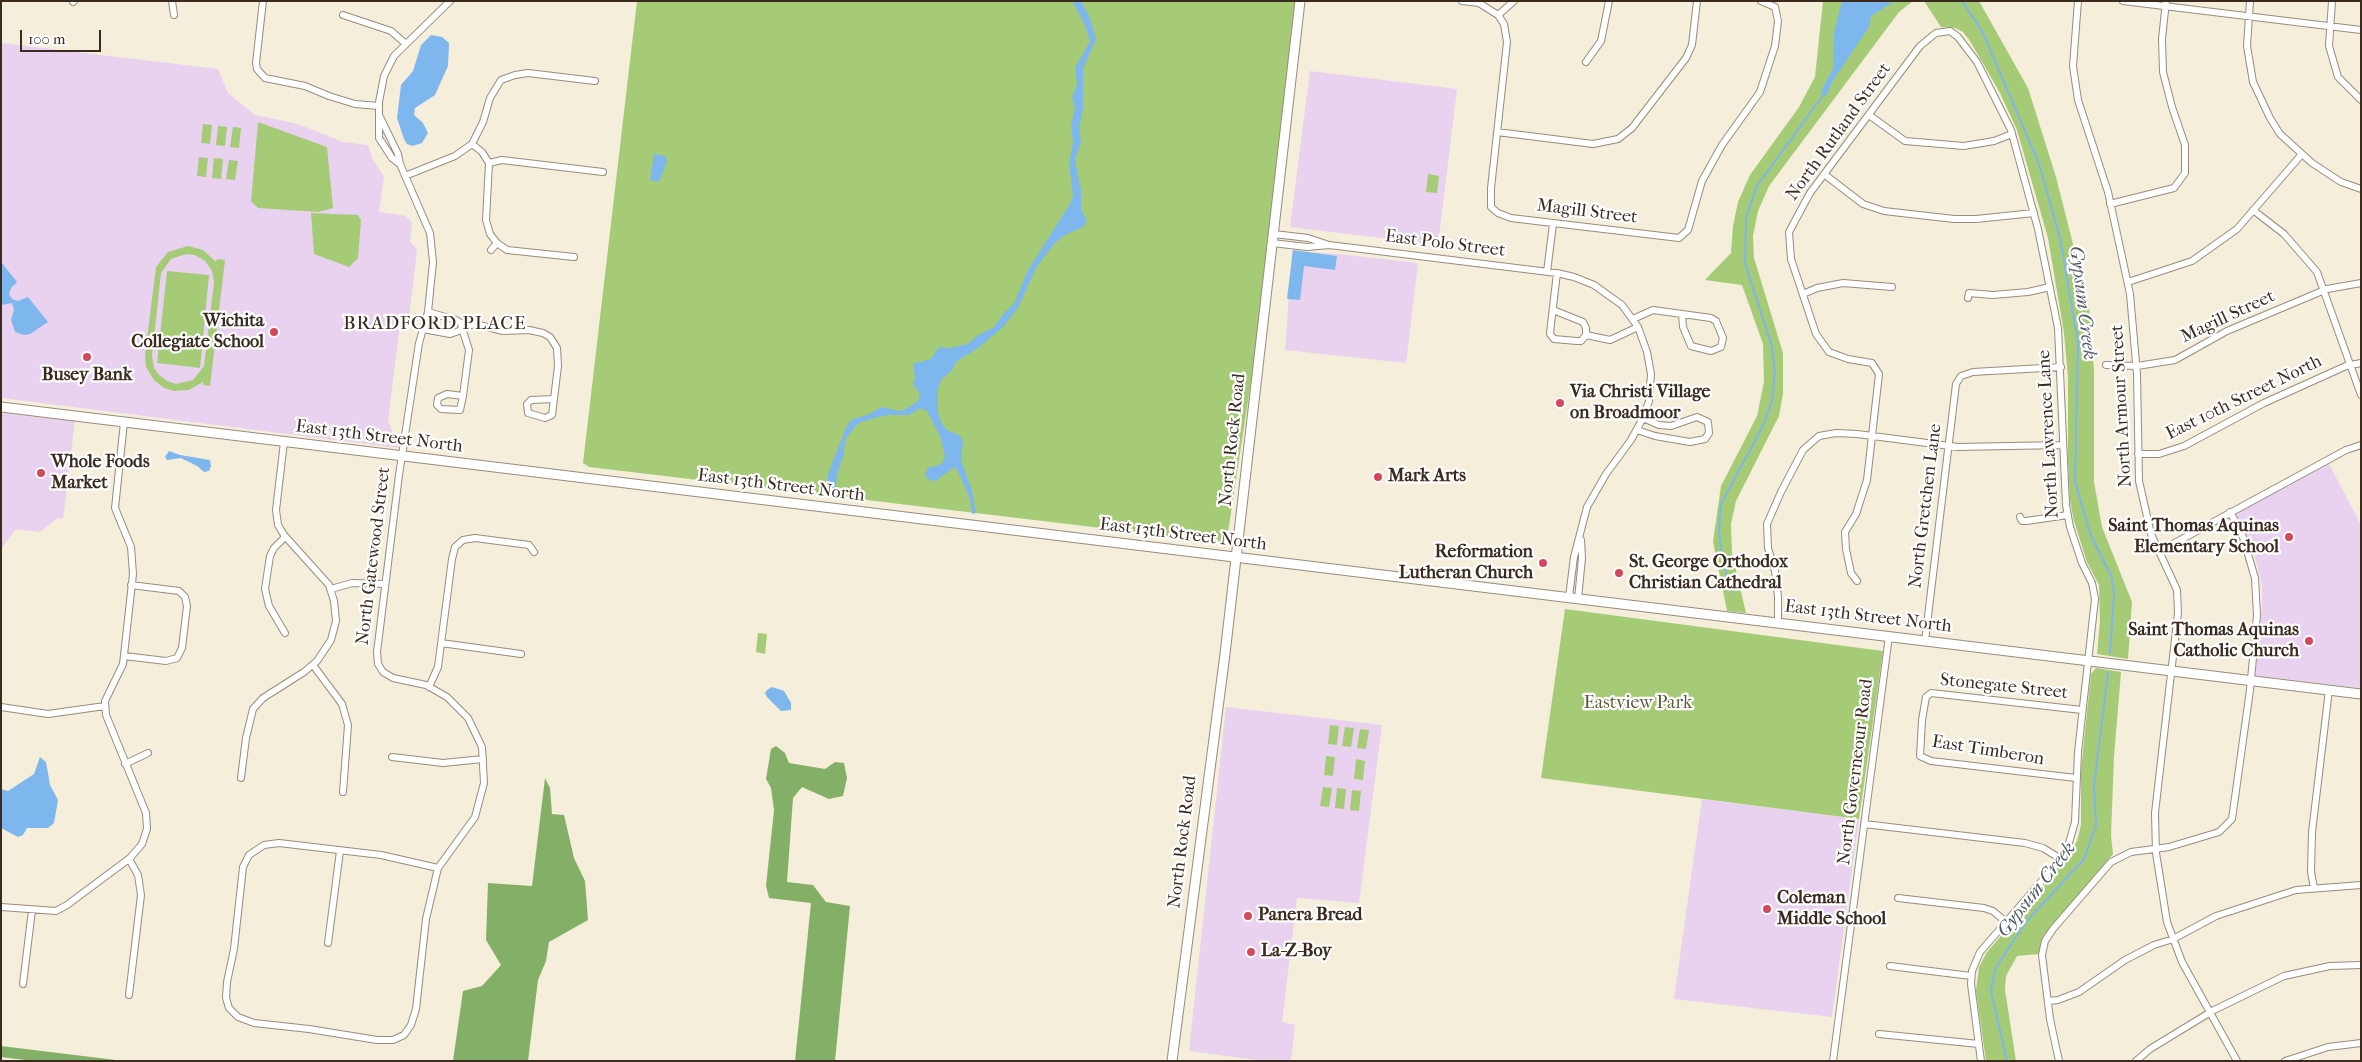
<!DOCTYPE html>
<html>
<head>
<meta charset="utf-8">
<style>
	body { margin:0 }
	#map { position:relative; width:2362px; height:1062px; overflow:hidden; background:#f4eedb; font-family:"IM FELL French Canon",serif }
	canvas { display:block }
	.frame { position:absolute; inset:0; border:2px solid #3b2a1e; pointer-events:none }
	.scale { position:absolute; left:20px; top:30px; width:81px; height:22px; box-sizing:border-box; border:2px solid #3b2a1e; border-top:0; padding-left:6px; font-size:15px; line-height:18px; white-space:nowrap; color:#3b2a1e; -webkit-text-stroke:4px #fff; paint-order:stroke }
</style>
</head>
<body>
<div id="map">
<canvas width="2362" height="1062"></canvas>
<div class="frame"></div>
<div class="scale">100 m</div>
</div>
<script>
const g = document.querySelector('canvas').getContext('2d');
g.lineJoin = 'round';
function paint(path, color) { g.fillStyle = color; g.fill(path, 'evenodd'); }
const toPath = rows => new Path2D(rows.map(r => 'M' + r).join(''));
function strokePath(path, color, width, dash) { g.strokeStyle = color; g.lineWidth = width; g.lineCap = dash ? 'butt' : 'round'; g.setLineDash(dash || []); g.stroke(path); }
function label(font, color, halo, rows, align = 'center') {
  g.font = font + ' "IM FELL French Canon",serif'; g.lineWidth = 4.5; g.setLineDash([]); g.textBaseline = 'middle'; g.strokeStyle = halo; g.fillStyle = color; for (const [text, x, y, turn = 0] of rows) {
    g.save(); g.translate(x, y); g.rotate((+turn || 0) * Math.PI / 180); g.textAlign = isNaN(turn) ? turn : align; if (halo) g.strokeText(text, 0, 0); g.fillText(text, 0, 0); g.restore();
  }
}
const built = toPath([
	[1,43,218,69,228,93,255,115,298,124,343,142,368,145,372,158,384,177,379,212,406,216,412,223,410,241,417,250,409,318,400,325,388,421,399,448,1,398],
	[1310,71,1457,89,1438,245,1290,227],
	[1292,251,1338,254,1418,263,1406,363,1285,350],
	[1,413,75,421,63,519,58,518,40,532,16,529,1,549],
	[2328,462,2361,525,2361,688,2252,675,2262,606,2262,586,2254,552,2236,513],
	[1226,707,1382,725,1359,903,1297,898,1282,1022,1295,1025,1291,1061,1264,1061,1189,1051],
	[1702,799,1859,819,1832,1017,1674,999]
]);
const green = toPath([
	[637,1,1303,1,1276,217,1227,539,1219,542,589,467,583,463],
	[1823,1,1913,1,1899,12,1769,186,1758,211,1753,236,1754,258,1783,353,1783,394,1779,416,1736,501,1731,524,1732,553,1746,613,1727,611,1713,542,1721,486,1757,416,1764,382,1763,344,1742,285,1705,280,1731,253,1733,226,1738,202,1750,175,1799,107,1815,77],
	[1924,1,1979,1,2028,88,2056,177,2089,307,2094,371,2094,482,2102,527,2132,602,2128,659,2097,654,2100,621,2099,585,2087,562,2074,521,2070,501,2068,461,2068,377,2064,333,2048,238,2017,130,2000,93,1970,41,1963,32,1955,28,1941,27],
	[258,122,327,147,333,208,319,212,258,208,251,201],
	[203,124,212,125,210,144,201,143],
	[218,126,227,127,225,146,216,145],
	[233,127,241,128,239,148,230,147],
	[199,157,208,158,206,177,197,176],
	[214,158,223,159,221,179,212,178],
	[229,160,238,161,235,180,226,179],
	[1428,174,1439,176,1437,193,1426,192],
	[311,213,358,215,361,220,358,258,349,267,314,254],
	[188,246,203,250,216,262,217,259,225,260,210,386,203,385,203,382,189,390,174,391,164,388,154,380,146,367,145,355,156,267,168,252],
	[186,254,195,255,205,261,212,271,214,282,204,366,193,380,176,384,167,381,159,375,154,368,152,356,161,273,171,259],
	[167,271,209,275,200,368,157,363],
	[1565,609,1883,651,1859,819,1541,778],
	[758,633,767,634,765,654,756,652],
	[2096,668,2121,672,2114,757,2111,836,2113,854,2043,936,2039,954,2017,956,2006,976,2005,990,2016,1061,1986,1061,1976,991,1979,967,1987,952,2062,865,2077,841,2081,825,2081,770,2091,674],
	[1330,725,1339,726,1337,745,1328,744],
	[1345,727,1354,728,1351,747,1342,746],
	[1360,729,1369,730,1366,749,1357,748],
	[1326,756,1335,757,1333,776,1324,775],
	[1356,759,1365,761,1363,780,1354,779],
	[1323,787,1332,788,1329,807,1320,806],
	[1337,788,1346,789,1344,809,1335,808],
	[1352,790,1361,791,1359,811,1350,810]
]);
const forest = toPath([
	[776,746,785,753,789,763,825,769,835,762,844,763,847,778,843,796,829,799,802,787,793,798,787,882,813,885,826,902,850,906,835,1061,795,1061,811,903,769,898,766,886,774,810,771,788,766,779,771,749],
	[545,778,550,788,552,814,564,815,574,858,585,881,588,920,549,942,546,961,538,980,528,1061,453,1061,463,991,482,986,501,965,486,940,488,883,532,886],
	[1,1046,124,1061,33,1061,1,1057]
]);
const water = toPath([
	[1072,1,1081,1,1090,18,1096,39,1083,69,1083,109,1079,128,1081,142,1075,160,1081,191,1081,209,1087,221,1083,227,1063,236,1053,245,1036,268,1019,306,1003,327,978,348,957,361,951,371,941,380,938,388,938,413,942,424,947,430,959,435,963,441,961,460,972,491,976,513,972,514,970,499,957,469,953,468,936,481,929,480,925,475,928,468,942,464,945,456,940,436,927,411,921,408,909,415,889,415,878,417,859,423,855,427,846,438,843,456,837,474,836,487,839,496,828,496,828,474,847,425,853,419,870,414,881,407,899,411,906,409,918,401,920,394,913,384,915,377,913,364,931,359,939,347,950,348,968,344,977,336,994,327,1004,313,1014,304,1028,270,1070,204,1073,196,1069,163,1073,143,1071,126,1075,108,1072,98,1077,83,1075,68,1090,41,1084,23],
	[1842,1,1895,1,1871,16,1869,27,1832,82,1827,94,1821,98,1822,89,1833,69,1834,32],
	[431,35,442,37,449,43,448,66,435,95,415,108,414,115,423,123,428,133,422,143,412,146,407,144,404,139,397,118,401,85,413,71,421,45],
	[654,154,665,156,667,161,659,182,650,180],
	[1293,250,1337,256,1335,270,1304,266,1300,300,1287,299],
	[1,262,17,282,11,288,9,294,12,299,18,301,28,297,48,322,30,334,24,335,15,332,11,320,14,310,12,303,1,305],
	[169,451,180,455,210,460,211,466,209,471,204,472,197,466,181,458,167,460,165,457],
	[772,687,784,691,791,703,791,710,781,711,767,697,765,693,767,690],
	[40,757,46,762,50,785,58,800,54,823,48,828,27,828,23,835,18,837,1,828,1,789,8,791,34,774]
]);
const stream = toPath([
	[1962,1,1982,31,2039,164,2060,238,2078,343,2075,482,2091,536,2111,576,2114,593,2110,653],
	[1732,592,1722,559,1719,530,1721,504,1763,426,1772,401,1775,372,1771,343,1745,264,1746,218,1757,186,1821,98],
	[2007,1061,1991,991,1995,969,2025,923,2084,859,2096,826,2094,785,2108,673]
]);
const minor = toPath([
	[172,1,174,15],
	[263,1,256,63,257,69,265,78,305,86,329,96,355,104,379,106],
	[1462,1,1479,3,1498,15,1504,24,1507,42,1491,188,1491,207,1498,213,1511,218,1679,238,1688,230,1702,181,1722,145,1760,92,1775,46,1778,21,1775,7,1761,1],
	[2078,1,2073,66,2078,100,2108,192,2130,294,2137,374,2139,481,2151,534,2177,590,2178,613,2155,813,2156,853,2167,922,2182,962,2237,1061],
	[2123,1,2361,30],
	[2250,1,2247,46,2253,82,2270,118,2280,134,2312,163,2341,182,2361,189],
	[2332,1,2329,46,2338,77,2361,100],
	[73,2,74,1],
	[343,15,391,31,406,44],
	[1498,15,1514,1],
	[1586,62,1601,41,1609,1],
	[1869,115,1905,141,1964,146,1994,141,2012,134],
	[380,117,398,154,400,164,430,233,433,262,428,312,419,343,399,475,377,652,378,664,383,672,393,678,426,685,447,697,468,718,482,747,484,783,475,817,438,868,426,919,416,1009,411,1025,404,1035,393,1040,377,1040,309,1029,254,1023,238,1017,229,1008,226,998,227,982,234,949,243,867,249,855,264,845,279,843,381,855,438,868],
	[1497,132,1593,144,1618,139,1632,128,1686,58,1692,45,1697,1],
	[472,144,482,152,489,163,486,220,490,234,497,243,507,250,574,257],
	[489,163,502,160,603,172],
	[400,164,392,158,379,138,379,102,384,76,394,56,450,1],
	[1824,174,1863,204,1884,211,1954,219,1976,219,2034,213],
	[405,176,455,156,472,144,483,122,490,98,501,80,515,75,528,73,595,81],
	[2110,204,2174,188,2185,173,2185,145,2172,107,2163,72,2162,39,2166,1],
	[2253,210,2284,234,2317,272,2361,395],
	[1274,234,1308,238,1329,245,1557,273,1574,277,1594,285,1622,305,1638,327,1647,352,1651,374,1649,401,1643,418,1631,440,1606,474,1587,507,1574,557,1569,597],
	[1272,243,1307,247,1329,245],
	[491,250,497,243],
	[1547,272,1553,224],
	[2128,282,2192,261,2237,229,2302,154],
	[1803,294,1817,288,1843,283,1892,287],
	[1968,298,1969,293,1993,295,2028,292,2050,287],
	[1553,310,1583,322,1586,328,1586,335,1581,341,1577,341,1554,339,1550,334,1551,324,1557,273],
	[1633,319,1653,310,1711,318,1716,321,1723,338,1721,347,1711,351,1691,346,1683,327,1682,314],
	[423,329,450,334,459,331,462,328,461,323,456,320,428,312],
	[1586,335,1610,340,1638,327],
	[2106,365,2137,366,2175,360,2227,331,2327,289,2361,283],
	[447,394,463,396,460,410,441,409,437,405,438,398,447,394],
	[463,396,469,350,462,328,475,324,503,331,529,330,543,333,550,337,557,348,558,366,554,399],
	[554,399,552,415,545,418,528,413,527,404,531,400,554,399],
	[1637,430,1655,436,1690,442,1705,439,1709,433,1708,422,1697,417,1671,426,1659,425,1643,418],
	[2138,454,2159,454,2184,446,2264,403,2346,366,2361,363],
	[2020,517,2022,521,2026,521,2068,515],
	[2160,551,2346,450,2361,445],
	[1857,581,1851,573,1846,549,1845,532,1856,514,1867,480,1879,374,1872,363,1848,359,1829,352,1816,334,1791,259,1789,232,1810,193,1920,46,1936,33,1950,31,1958,37,1977,62,2011,130,2038,229,2058,328,2066,505,2070,527,2082,563,2092,583,2095,599,2078,752,2075,822,2066,853,1980,952,1972,971,1971,984,1981,1061],
	[331,589,352,583,385,584],
	[1578,599,1582,558,1581,540],
	[1778,623,1778,597,1775,571,1768,548,1767,524,1781,492,1803,450,1819,436,1836,433,1857,434,1958,447,2062,445],
	[285,633,269,606,265,589,270,556,274,548,285,537],
	[1925,641,1956,384,1961,376,1973,372,2061,367],
	[441,643,521,654],
	[124,656,166,661,177,658,182,648,187,606,185,597,179,591,131,585],
	[313,665,342,704,348,725,343,792],
	[429,687,438,667,452,559,455,547,463,540,475,538,529,545,534,552],
	[1,707,48,714,105,706],
	[392,757,443,763,483,759],
	[125,764,148,753],
	[241,778,246,738,253,709,263,698,304,672,317,661,331,640,336,621,334,601,329,585,284,535,278,525,276,510,284,442],
	[2076,778,1931,761,1920,756,1922,720,1926,697,1931,693,2082,710],
	[1864,824,2025,843,2043,848,2061,859],
	[129,859,138,875,141,895,129,995],
	[2314,888,2311,872,2312,832,2329,690],
	[1898,898,1984,908,1993,911,2006,922],
	[1,907,56,911,67,905,130,858,142,844,147,829,146,813,106,715,105,701,123,664,133,574,131,547,115,508,124,422],
	[328,943,340,851],
	[1890,966,1971,976],
	[23,984,32,910],
	[2048,1001,2058,1000,2079,992,2125,960,2154,945,2173,939,2216,916,2296,890,2361,885],
	[1879,1034,1979,1044],
	[1833,1061,1889,636],
	[2059,1061,2050,1019,2042,955,2045,941,2053,929,2111,862,2131,852,2169,847,2219,832,2232,819,2250,690,2257,615,2255,578,2242,534,2230,512],
	[2136,1061,2150,1049,2214,1010,2284,976,2330,966,2361,965],
	[2285,1061,2328,1047,2361,1043]
]);
const secondary = toPath([
	[1,407,2361,694],
	[1172,1061,1225,654,1300,1]
]);
const markers = [
	[274,332,5,"#d1495b"],
	[87,357,5,"#d1495b"],
	[1560,403,5,"#d1495b"],
	[41,473,5,"#d1495b"],
	[1378,477,5,"#d1495b"],
	[2289,537,5,"#d1495b"],
	[1543,563,5,"#d1495b"],
	[1619,573,5,"#d1495b"],
	[2309,641,5,"#d1495b"],
	[1767,909,5,"#d1495b"],
	[1248,916,5,"#d1495b"],
	[1251,952,5,"#d1495b"]
];
const streetNames = [
	["North Rutland Street",1839,132,-54],
	["Magill Street",1587,212,7],
	["East Polo Street",1445,244,7],
	["Magill Street",2228,317,-25],
	["East 10th Street North",2244,398,-26],
	["North Armour Street",2122,406,-93],
	["North Lawrence Lane",2049,434,-93],
	["East 13th Street North",379,437,7],
	["North Rock Road",1233,440,-84],
	["East 13th Street North",781,486,7],
	["North Gretchen Lane",1926,506,-83],
	["East 13th Street North",1183,535,7],
	["North Gatewood Street",374,556,-83],
	["East 13th Street North",1868,617,7],
	["Stonegate Street",2004,687,6],
	["East Timberon",1988,751,9],
	["North Governeour Road",1856,772,-83],
	["North Rock Road",1183,842,-83]
];
const poiNames = [
	["Wichita",264,322,"right"],
	["Collegiate School",264,343,"right"],
	["Busey Bank",87,376,"center"],
	["Via Christi Village",1570,393],
	["on Broadmoor",1570,414],
	["Whole Foods",51,463],
	["Market",51,484],
	["Mark Arts",1388,477],
	["Saint Thomas Aquinas",2279,527,"right"],
	["Elementary School",2279,548,"right"],
	["Reformation",1533,553,"right"],
	["Lutheran Church",1533,574,"right"],
	["St. George Orthodox",1629,563],
	["Christian Cathedral",1629,584],
	["Saint Thomas Aquinas",2299,631,"right"],
	["Catholic Church",2299,652,"right"],
	["Coleman",1777,899],
	["Middle School",1777,920],
	["Panera Bread",1258,916],
	["La-Z-Boy",1261,952]
];
const parkNames = [
	["Eastview Park",1638,704]
];
const waterNames = [
	["Gypsum Creek",2082,303,83],
	["Gypsum Creek",2037,890,-52]
];
const neighbourhoodNames = [
	["BRADFORD PLACE",435,324]
];
paint(built, '#e8d2ef');
paint(green, '#a6cb76');
paint(forest, '#84af67');
paint(water, '#7eb6ee');
strokePath(stream, '#7eb6ee', 2);
strokePath(minor, '#988c7c', 8);
strokePath(secondary, '#988c7c', 11);
strokePath(minor, '#fff', 6);
strokePath(secondary, '#fff', 9);
for (const [x, y, r, color] of markers) { const dot = new Path2D(); dot.arc(x, y, r, 0, 2 * Math.PI); g.fillStyle = color; g.fill(dot); strokePath(dot, '#fff', 2); }
label('18px', '#3b2a1e', '#fff', streetNames);
label('bold 18px', '#3b2a1e', '#fff', poiNames, 'left');
label('18px', '#5b5a38', '#fff', parkNames);
label('italic 19px', '#525b67', '#fff', waterNames);
g.letterSpacing = '1px';
label('19px', '#3b2a1e', '#fff', neighbourhoodNames);
g.letterSpacing = '0px';
</script>
</body>
</html>
